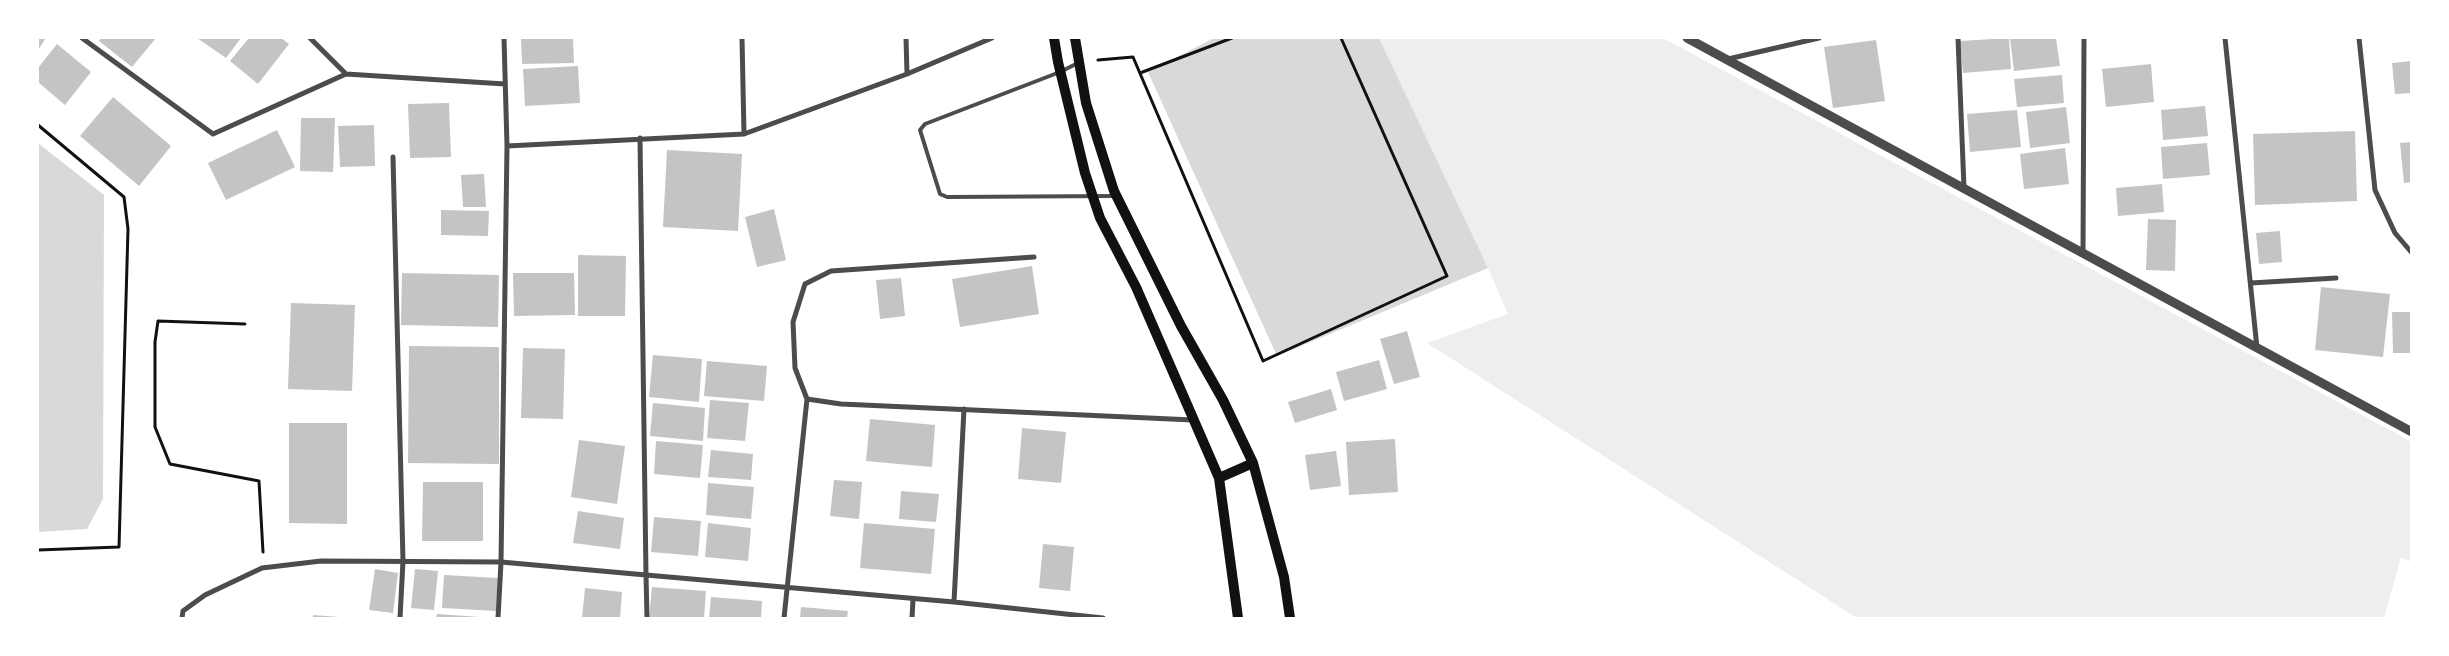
<!DOCTYPE html>
<html>
<head>
<meta charset="utf-8">
<style>
	body { margin:0 }
	#map { position:relative; width:2449px; height:656px; overflow:hidden; background:#fff; font-family:"Titillium Web",sans-serif }
	canvas { display:block }
	.frame { position:absolute; inset:0; border:39px solid #fff; pointer-events:none }
</style>
</head>
<body>
<div id="map">
<canvas width="2449" height="656"></canvas>
<div class="frame"></div>
</div>
<script>
const g = document.querySelector('canvas').getContext('2d');
g.lineJoin = 'round';
function paint(path, color) { g.fillStyle = color; g.fill(path, 'evenodd'); }
const toPath = rows => new Path2D(rows.map(r => 'M' + r).join(''));
function strokePath(path, color, width, dash) { g.strokeStyle = color; g.lineWidth = width; g.lineCap = dash ? 'butt' : 'round'; g.setLineDash(dash || []); g.stroke(path); }
const green = toPath([
	[1379,38,1663,38,2399,435,2411,442,2411,562,2401,557,2384,618,1857,618,1427,343,1508,314,1488,268]
]);
const water = toPath([
	[1214,38,1379,38,1488,268,1277,356,1148,72],
	[38,143,104,195,103,499,87,529,38,532]
]);
const building = toPath([
	[38,38,46,38,38,50],
	[101,38,156,38,132,67,99,41],
	[197,38,241,38,226,58],
	[249,38,281,38,289,44,258,84,230,61],
	[521,38,573,38,574,63,522,64],
	[2009,38,2011,69,1963,73,1960,41],
	[2010,38,2056,38,2060,66,2014,71],
	[1876,40,1885,101,1833,108,1824,47],
	[57,44,91,72,65,105,38,82,38,68],
	[2412,61,2412,93,2395,94,2392,63],
	[2151,64,2154,102,2106,107,2102,69],
	[578,66,580,103,525,106,523,69],
	[2062,75,2064,103,2017,107,2014,79],
	[113,97,171,146,139,186,80,136],
	[449,103,451,157,410,158,408,104],
	[2205,106,2208,136,2163,140,2161,110],
	[2066,107,2070,143,2030,148,2026,112],
	[2017,110,2021,147,1970,152,1967,114],
	[301,118,335,118,333,172,300,171],
	[374,125,375,166,340,167,338,126],
	[277,130,295,167,226,200,208,163],
	[2355,131,2357,201,2255,205,2253,134],
	[2412,142,2412,182,2404,183,2400,143],
	[2207,143,2210,175,2163,179,2161,147],
	[2065,148,2069,184,2024,189,2020,154],
	[667,150,742,154,738,231,663,227],
	[484,174,486,207,463,207,461,175],
	[2162,184,2164,212,2118,216,2116,188],
	[774,209,786,260,757,267,745,217],
	[441,210,489,211,488,236,441,235],
	[2148,219,2176,220,2175,271,2146,270],
	[2280,231,2282,262,2259,264,2256,233],
	[578,255,626,256,625,316,578,316],
	[1032,266,1039,314,960,327,952,279],
	[402,273,499,275,498,327,401,325],
	[513,273,574,273,575,315,514,316],
	[901,278,905,316,880,319,876,280],
	[2321,287,2390,294,2383,357,2315,350],
	[291,303,355,305,352,391,288,389],
	[2392,312,2412,312,2412,353,2393,353],
	[1407,331,1420,377,1394,384,1380,339],
	[409,346,499,347,499,464,408,463],
	[523,348,565,349,563,419,521,418],
	[653,355,702,359,699,402,649,397],
	[1379,360,1387,389,1344,401,1336,372],
	[707,361,767,366,764,401,704,396],
	[1331,389,1337,410,1295,423,1288,402],
	[710,400,749,403,745,441,707,438],
	[653,403,705,408,703,441,650,436],
	[870,419,935,425,932,467,866,461],
	[289,423,347,423,347,524,289,523],
	[1022,428,1066,432,1061,483,1018,479],
	[1395,439,1398,492,1349,495,1346,442],
	[579,440,625,446,617,504,571,497],
	[656,441,703,445,700,478,654,474],
	[711,450,753,454,751,480,708,477],
	[1336,451,1341,486,1310,490,1305,455],
	[834,480,862,482,859,519,830,516],
	[423,482,483,482,483,541,422,541],
	[708,483,754,487,751,519,706,515],
	[901,491,939,494,936,522,899,519],
	[578,511,624,518,620,549,573,543],
	[654,517,701,521,698,556,651,552],
	[708,523,751,528,748,561,705,557],
	[864,523,935,529,931,574,860,568],
	[1043,544,1074,547,1070,591,1039,588],
	[375,569,398,573,393,613,369,610],
	[415,569,438,571,434,610,411,608],
	[444,575,498,578,496,611,442,608],
	[652,587,706,591,704,618,649,618],
	[585,588,622,592,620,618,582,618],
	[711,597,762,601,761,618,709,618],
	[801,607,848,611,847,618,800,618],
	[437,614,480,617,480,618,436,618],
	[313,615,340,617,340,618,313,618]
]);
const path = toPath([
	[1098,60,1133,57,1263,361,1447,276,1341,38],
	[1140,73,1232,38],
	[38,125,124,197,128,229,119,547,38,550],
	[245,324,158,321,155,342,155,427,170,464,259,481,263,552]
]);
const service = toPath([
	[1078,63,1060,72,925,124,920,130,940,194,947,197,1114,196]
]);
const minor = toPath([
	[82,38,213,134,346,74],
	[310,38,346,74,505,84],
	[742,38,744,134],
	[906,38,907,74],
	[1958,38,1964,188],
	[2225,38,2257,348],
	[2359,38,2375,190,2395,233,2412,253],
	[1728,59,1819,38],
	[640,138,646,575,954,602,1103,618],
	[507,146,744,134,907,74,992,38],
	[393,157,403,561,400,618],
	[2083,253,2084,38],
	[1034,257,831,271,805,284,793,322,795,368,807,399,841,404,1193,420],
	[2251,283,2336,278],
	[954,602,964,409],
	[182,618,183,611,205,595,262,568,321,561,501,562,646,575,647,618],
	[498,618,501,562,507,146,504,38],
	[784,618,807,399],
	[912,618,913,599]
]);
const tertiary = toPath([
	[1687,38,2412,432]
]);
const secondary = toPath([
	[1054,38,1058,62,1085,173,1100,218,1136,287,1219,478,1238,618],
	[1075,38,1086,103,1114,191,1181,326,1223,400,1253,463,1284,577,1290,618],
	[1219,478,1253,463]
]);
paint(green, '#eee');
paint(water, '#d9d9d9');
paint(building, '#c4c4c4');
strokePath(path, '#111', 3);
strokePath(service, '#4c4c4c', 4);
strokePath(minor, '#4c4c4c', 5);
strokePath(tertiary, '#4c4c4c', 9);
strokePath(secondary, '#111', 10);
</script>
</body>
</html>
